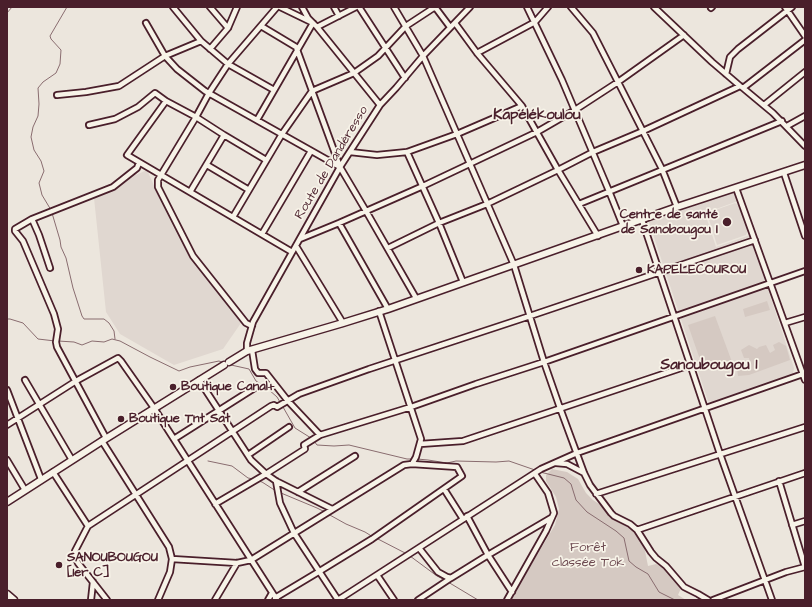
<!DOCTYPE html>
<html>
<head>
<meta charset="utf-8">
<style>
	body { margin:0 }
	#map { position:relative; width:812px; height:607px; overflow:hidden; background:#ece6dd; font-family:"Architects Daughter",sans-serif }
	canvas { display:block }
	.frame { position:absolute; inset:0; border:8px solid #4a1f2b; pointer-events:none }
</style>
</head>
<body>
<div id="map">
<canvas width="812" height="607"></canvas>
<div class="frame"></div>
</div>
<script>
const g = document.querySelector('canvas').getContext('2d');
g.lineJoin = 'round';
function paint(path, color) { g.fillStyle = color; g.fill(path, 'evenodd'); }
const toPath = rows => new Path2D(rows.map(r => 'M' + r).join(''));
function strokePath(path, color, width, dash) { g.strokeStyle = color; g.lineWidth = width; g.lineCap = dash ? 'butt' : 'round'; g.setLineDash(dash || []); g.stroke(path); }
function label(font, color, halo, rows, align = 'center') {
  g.font = font + ' "Architects Daughter",sans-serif'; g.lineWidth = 3.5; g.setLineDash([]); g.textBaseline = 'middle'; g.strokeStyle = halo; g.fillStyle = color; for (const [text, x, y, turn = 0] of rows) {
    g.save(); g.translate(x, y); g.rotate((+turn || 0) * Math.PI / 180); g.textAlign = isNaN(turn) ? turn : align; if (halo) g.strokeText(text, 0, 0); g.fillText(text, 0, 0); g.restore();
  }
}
const built = toPath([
	[147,170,160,199,162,199,192,258,241,323,223,349,174,365,120,334,106,312,94,198,117,188,129,178],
	[735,191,738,201,705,213,716,247,750,235,794,368,793,374,712,402,708,401,649,222],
	[735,203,739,205,748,230,746,235,717,245,707,213]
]);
const green = toPath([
	[767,301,770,310,745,317,743,309],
	[715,316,732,362,704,371,688,325],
	[779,342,786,346,790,360,749,375,738,376,736,362,740,361,744,367,750,364,749,358,744,358,741,350,749,345,757,349,759,347,766,345,770,353,775,350,773,345],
	[552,469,567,472,578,479,586,493,593,500,602,506,616,521,631,529,644,546,648,566,656,564,666,569,682,586,678,595,686,600,510,600,555,525,559,509,556,497,546,481,546,475]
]);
const stream = toPath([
	[7,13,12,7],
	[51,210,42,195,39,183,44,171,41,161,34,150,31,137,33,127,38,116,39,104,38,88,43,82,56,73,60,64,61,50,51,39,50,36,67,7],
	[52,213,60,240,61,247,66,258,73,288,82,316,84,319,104,319,109,323,114,331,115,339],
	[7,319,10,319,23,323,38,339,55,341],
	[58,341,74,342,82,345,92,341,104,342,112,339,120,341,150,357,179,371,190,367,219,361,224,363],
	[231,365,249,369,256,381,268,389,277,397,280,402],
	[283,407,295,428,311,438],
	[314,441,317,445,334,446,349,445,407,459,413,459],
	[417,459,428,460,447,463,456,461,496,462,509,461,535,470],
	[208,461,232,466,248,478,253,479],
	[540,472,564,478,571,484,576,500,587,512,616,531,624,538,629,561,636,567,648,574,659,592,675,600],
	[258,481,262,482,276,491],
	[281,493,317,508,325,512],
	[328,514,346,524,365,532,373,537],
	[376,538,407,554],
	[410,556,437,576,445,580],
	[448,582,478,600]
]);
const minor = toPath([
	[173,7,201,41,228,64,274,90],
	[210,7,228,28],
	[277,7,228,64,209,93,196,117,161,175,292,252],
	[302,7,308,18,317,27,380,105],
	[334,7,339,16],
	[359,7,405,78],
	[394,7,423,56,514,265,544,362,560,408,584,473,590,485,611,513,614,516,630,524,637,530,651,552,656,558,666,566,684,587,698,594,708,600],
	[527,7,562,80,609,191,623,226],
	[571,7,593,33,618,82,662,169,677,207],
	[654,7,712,62,740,86,743,88,773,113,805,146],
	[785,7,805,36],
	[711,8,712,7],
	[146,23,165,56,177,69,205,91,340,167,296,47,261,26],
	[455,23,477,53,522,106,558,170,598,236],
	[317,27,356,7],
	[210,49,228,28,237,7],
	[477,53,535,22,548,7],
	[726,74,730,57,738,49,792,7],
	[743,88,805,40],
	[57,95,86,92,119,86,165,56,201,41],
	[764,105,805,72],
	[257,120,313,23,280,7],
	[89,125,115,119,138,107,155,93,166,101],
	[787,126,805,116],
	[224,135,196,117,166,101,127,155,161,175,158,180,158,187,193,256,246,323,252,326],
	[350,152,377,155,407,152,457,134,522,106],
	[407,152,439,223,463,282],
	[207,165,249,190],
	[340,167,366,211,416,298],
	[784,173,805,236],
	[736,188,805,380],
	[190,192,224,135,266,160],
	[579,204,782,121],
	[233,217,282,134,312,91,354,73,378,56,406,26,435,7,450,27],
	[32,219,39,235,50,268],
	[642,220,720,454,772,600],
	[339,223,388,309],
	[262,234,311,151],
	[300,239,339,223,423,186,537,132,575,110,618,82,684,35],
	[296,246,343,323],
	[388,248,439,223,487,204,558,170,593,152,643,131,740,86],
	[785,323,805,317],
	[252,350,255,369,258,373,266,373,288,401,320,435,411,407,476,384,544,362,805,271],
	[247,351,247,343,253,322,340,167,380,105,396,88,423,56,470,7],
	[25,380,72,460],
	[199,380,251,460,266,474,276,481,332,509],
	[7,390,41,479],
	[7,425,76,381,118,358,121,361,154,408,277,600],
	[106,438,57,347,56,342,58,329,54,314,23,241,15,231,15,229,32,219,113,187,137,168,139,163],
	[174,439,256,387],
	[102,441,169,547,172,559,170,572,158,600],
	[420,444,463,441,690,365],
	[248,455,289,427],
	[7,460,25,490],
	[556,463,567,464,584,473],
	[53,472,88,526],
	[276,481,280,503,294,533,338,600],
	[779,481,805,567],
	[444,489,463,519],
	[298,492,355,456],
	[596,494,805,427],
	[215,504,266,474,305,449,304,445,320,435],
	[467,516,488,555,512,592],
	[792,525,805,521],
	[637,530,805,473],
	[419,548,438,572,447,577,451,578,488,555,551,518],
	[172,559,237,563,251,560,404,465,412,464,416,457,421,439,379,311],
	[377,575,394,600],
	[275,598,320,571,372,539,462,476,457,467,412,464],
	[91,600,93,582],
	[107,600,78,563,75,556,75,551,88,526,271,406,274,405,277,407,299,394,369,369,530,316,755,240],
	[215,600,237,563],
	[268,600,272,593],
	[338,600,541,469,577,453,803,374],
	[418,600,451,578],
	[507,600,546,531,554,513,548,493,535,474],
	[713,600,786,572,805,567]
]);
const highway = toPath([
	[229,362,247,351,343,323,388,309,677,207,805,165],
	[7,502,102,441,224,365],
	[7,594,14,600]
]);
const markers = [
	[727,222,5,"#4a1f2b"],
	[639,270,4,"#4a1f2b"],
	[173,387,4,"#4a1f2b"],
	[121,419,4,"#4a1f2b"],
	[59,565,4,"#4a1f2b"]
];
const streetNames = [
	["Route de Dandéresso",332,163,-59]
];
const poiNames = [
	["Centre de santé",718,215,"right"],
	["de Sanobougou I",718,230,"right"],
	["KAPELECOUROU",647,270],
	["Boutique Canal+",181,387],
	["Boutique Tnt Sat",129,419],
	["SANOUBOUGOU",67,558],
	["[1er C]",67,573]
];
const parkNames = [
	["Forêt",588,548],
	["classée Tok",588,563]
];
const quarterNames = [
	["Kapélékoulou",537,116],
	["Sanoubougou 1",709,366]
];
paint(built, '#e0d7d0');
paint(green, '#d5c9c2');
strokePath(stream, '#896c6f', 1);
strokePath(minor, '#4a1f2b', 8);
strokePath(highway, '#4a1f2b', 9);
strokePath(minor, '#f7f3e8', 4.5);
strokePath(highway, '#f7f3e8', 6);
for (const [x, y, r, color] of markers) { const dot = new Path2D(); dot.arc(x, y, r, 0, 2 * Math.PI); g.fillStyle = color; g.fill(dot); strokePath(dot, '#f7f3e8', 1.5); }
label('13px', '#4a1f2b', '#f7f3e8', streetNames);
label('bold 13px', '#4a1f2b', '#f7f3e8', poiNames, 'left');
label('13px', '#6d4a51', '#f7f3e8', parkNames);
label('bold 15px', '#4a1f2b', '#f7f3e8', quarterNames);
</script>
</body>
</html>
